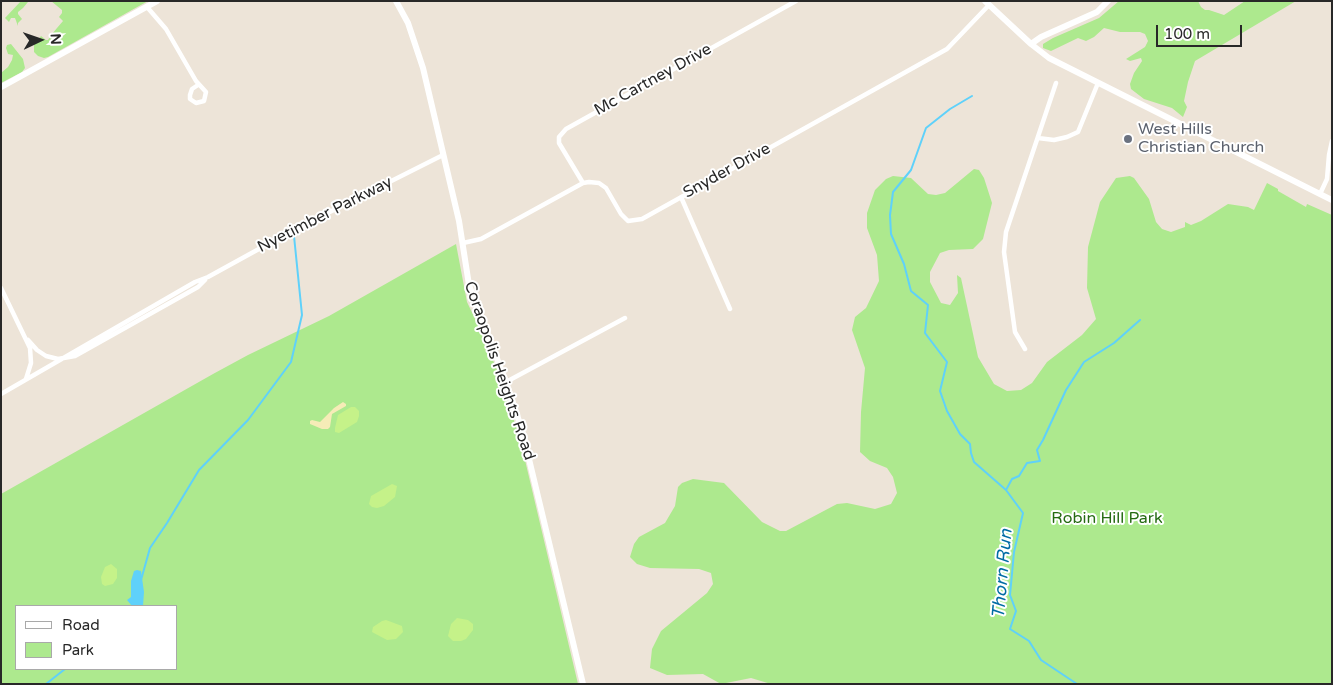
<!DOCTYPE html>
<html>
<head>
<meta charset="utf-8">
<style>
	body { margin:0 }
	#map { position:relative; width:1333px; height:685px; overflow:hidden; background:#ede4d8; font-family:"Varela Round",sans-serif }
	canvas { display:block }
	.frame { position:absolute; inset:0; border:2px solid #282828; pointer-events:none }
	.legend { position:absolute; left:15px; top:605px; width:162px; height:65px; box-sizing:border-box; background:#fff; border:1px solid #a9a9a9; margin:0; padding:6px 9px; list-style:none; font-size:15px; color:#282828 }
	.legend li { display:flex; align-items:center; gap:10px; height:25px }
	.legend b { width:25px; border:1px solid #a9a9a9 }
	.north { position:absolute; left:15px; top:15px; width:50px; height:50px; -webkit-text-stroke:4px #fff; paint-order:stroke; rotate:87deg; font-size:14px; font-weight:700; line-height:20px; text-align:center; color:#282828 }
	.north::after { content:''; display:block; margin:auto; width:18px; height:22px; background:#282828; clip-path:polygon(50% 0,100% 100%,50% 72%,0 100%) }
	.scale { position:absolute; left:1156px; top:25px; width:86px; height:22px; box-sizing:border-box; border:2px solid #282828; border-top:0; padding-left:6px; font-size:15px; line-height:18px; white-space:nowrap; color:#282828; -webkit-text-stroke:4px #fff; paint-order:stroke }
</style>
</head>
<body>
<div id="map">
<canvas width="1333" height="685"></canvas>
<div class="frame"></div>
<ul class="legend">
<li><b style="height:6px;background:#fff"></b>Road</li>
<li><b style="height:14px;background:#ade98e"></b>Park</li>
</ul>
<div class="north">N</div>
<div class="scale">100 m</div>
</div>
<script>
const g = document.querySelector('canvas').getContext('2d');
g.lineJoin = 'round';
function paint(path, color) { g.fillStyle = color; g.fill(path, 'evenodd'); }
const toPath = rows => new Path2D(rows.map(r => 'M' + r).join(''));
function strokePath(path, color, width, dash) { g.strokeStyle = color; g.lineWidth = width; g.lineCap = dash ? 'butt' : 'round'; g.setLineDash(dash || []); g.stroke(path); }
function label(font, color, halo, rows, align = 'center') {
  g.font = font + ' "Varela Round",sans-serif'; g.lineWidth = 4; g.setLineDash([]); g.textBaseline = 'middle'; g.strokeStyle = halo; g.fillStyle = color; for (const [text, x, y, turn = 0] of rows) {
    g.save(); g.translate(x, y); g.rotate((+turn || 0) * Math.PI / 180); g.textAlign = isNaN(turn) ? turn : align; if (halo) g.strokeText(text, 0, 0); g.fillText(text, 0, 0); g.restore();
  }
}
const green = toPath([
	[21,1,28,2,23,8,21,6,23,8,18,12,18,14,22,19,18,23,18,26,15,18,11,18,9,22,5,18],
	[51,1,148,1,48,57,44,58,38,56,34,52,34,40,37,41,41,36,46,40,48,40,51,35,53,36,52,34,57,28,59,30,57,28,63,21,59,17,62,13,62,10],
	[1119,1,1198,1,1201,7,1205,10,1209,10,1224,15,1245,1,1296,1,1195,61,1188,82,1184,101,1187,107,1183,117,1172,108,1144,99,1131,89,1130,84,1134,73,1142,61,1141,58,1130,61,1126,59,1145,47,1148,41,1145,34,1140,32,1120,32,1104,28,1094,37,1086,41,1078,38,1051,51,1043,48,1043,44,1053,38,1099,18],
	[11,44,23,59,25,68,22,72,1,83,1,73,8,67,12,60,13,55,8,54,6,48,7,45],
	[974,169,979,170,984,178,992,203,983,239,973,249,949,250,940,253,930,272,930,282,941,303,950,305,958,293,957,275,961,278,978,357,994,384,1007,391,1021,390,1032,383,1047,362,1082,335,1096,319,1087,288,1088,247,1100,202,1116,178,1130,176,1134,178,1149,199,1156,222,1162,229,1171,232,1185,227,1185,222,1191,225,1201,221,1228,204,1248,207,1254,210,1267,183,1278,189,1278,191,1306,207,1307,204,1332,215,1332,684,771,684,751,678,721,684,703,674,667,675,650,668,652,649,661,631,707,593,713,584,711,573,699,569,650,568,637,564,630,557,634,544,639,537,665,523,675,506,678,487,682,483,693,479,724,483,762,522,780,531,786,531,837,504,847,503,875,509,891,504,897,493,893,477,887,468,870,461,860,452,861,412,865,368,852,330,855,317,866,308,879,281,877,255,867,228,867,213,875,190,886,179,893,176,911,178,928,194,936,195,945,193],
	[456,244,467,302,485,340,502,383,520,439,578,684,1,684,1,494,213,374,248,355,329,316],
	[16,606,176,606,176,669,16,669]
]);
const sand = toPath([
	[343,402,346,404,346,406,332,414,330,427,328,429,322,429,310,424,310,421,312,420,320,422,334,408]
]);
const pitch = toPath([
	[351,407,355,407,359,411,359,416,357,422,339,433,335,432,335,428,338,415],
	[392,484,397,486,395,497,384,506,377,508,372,507,369,504,371,496],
	[111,564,117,569,117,578,113,584,105,586,102,584,101,577,105,567],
	[457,618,468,620,473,624,473,630,466,639,461,641,453,641,448,636,451,624],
	[386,620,402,626,403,632,396,639,387,640,372,632,373,627,382,621]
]);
const water = toPath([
	[137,570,141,571,144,592,143,606,132,606,127,600,131,597,131,581,134,571]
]);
const stream = toPath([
	[972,96,950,109,926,128,911,170,893,192,890,215,891,234,904,264,911,291,928,305,925,333,947,362,940,391,947,411,960,434,970,444,971,453,974,462,1006,490,1023,513,1014,552,1010,595,1016,611,1010,629,1029,641,1041,660,1077,684],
	[1006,490,1012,479,1019,476,1027,463,1040,461,1037,450,1043,440,1066,390,1084,362,1114,343,1140,320],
	[141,580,150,548,167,523,199,470,248,420,291,362,302,315,294,236],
	[46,684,65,669]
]);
const street = toPath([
	[147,7,166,29,196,81,206,92,204,101,196,103,190,99,190,95,192,89,198,85],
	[1038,138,1054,140,1067,137,1078,132,1098,83],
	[583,183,559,143,559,137,566,129,796,1],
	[1320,194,1327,179,1329,155,1332,141],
	[681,197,730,309],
	[463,243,481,239,583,183,589,182,599,183,606,188,621,214,628,221,642,219,947,49,989,5],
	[1,288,30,348,31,363,26,379],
	[28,340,37,350,46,356,58,359,75,356,198,287,205,280],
	[1025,349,1015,332,1004,252,1006,232,1056,83],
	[506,382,625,318],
	[1,394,195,282,208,277,288,233,443,155]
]);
const secondary = toPath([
	[396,1,408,23,423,68,459,221,469,285,506,382,522,430,583,684],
	[985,1,1031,44,1049,58,1332,200],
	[1031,44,1041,37,1097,12,1108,1],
	[1,87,157,1]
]);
const markers = [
	[1128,139,5,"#6b7280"]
];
const streetNames = [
	["Mc Cartney Drive",653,80,-29],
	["Snyder Drive",727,171,-29],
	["Nyetimber Parkway",325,215,-27],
	["Coraopolis Heights Road",499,371,71]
];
const worshipNames = [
	["West Hills",1138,130],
	["Christian Church",1138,148]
];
const parkNames = [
	["Robin Hill Park",1107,519]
];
const waterNames = [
	["Thorn Run",1003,574,-85]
];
paint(green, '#ade98e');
paint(sand, '#f6ecb7');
paint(pitch, '#c5f289');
paint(water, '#5fd1fa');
strokePath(stream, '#5fd1fa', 2);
strokePath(street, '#fff', 4.5);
strokePath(secondary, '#fff', 6);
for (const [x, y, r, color] of markers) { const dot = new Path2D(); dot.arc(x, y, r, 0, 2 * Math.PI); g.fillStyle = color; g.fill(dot); strokePath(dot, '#fff', 2); }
label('16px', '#282828', '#fff', streetNames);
label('16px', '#5b616d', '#fff', worshipNames, 'left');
label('16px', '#256b12', '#fff', parkNames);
label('italic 18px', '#006ca4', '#fff', waterNames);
</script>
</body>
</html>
